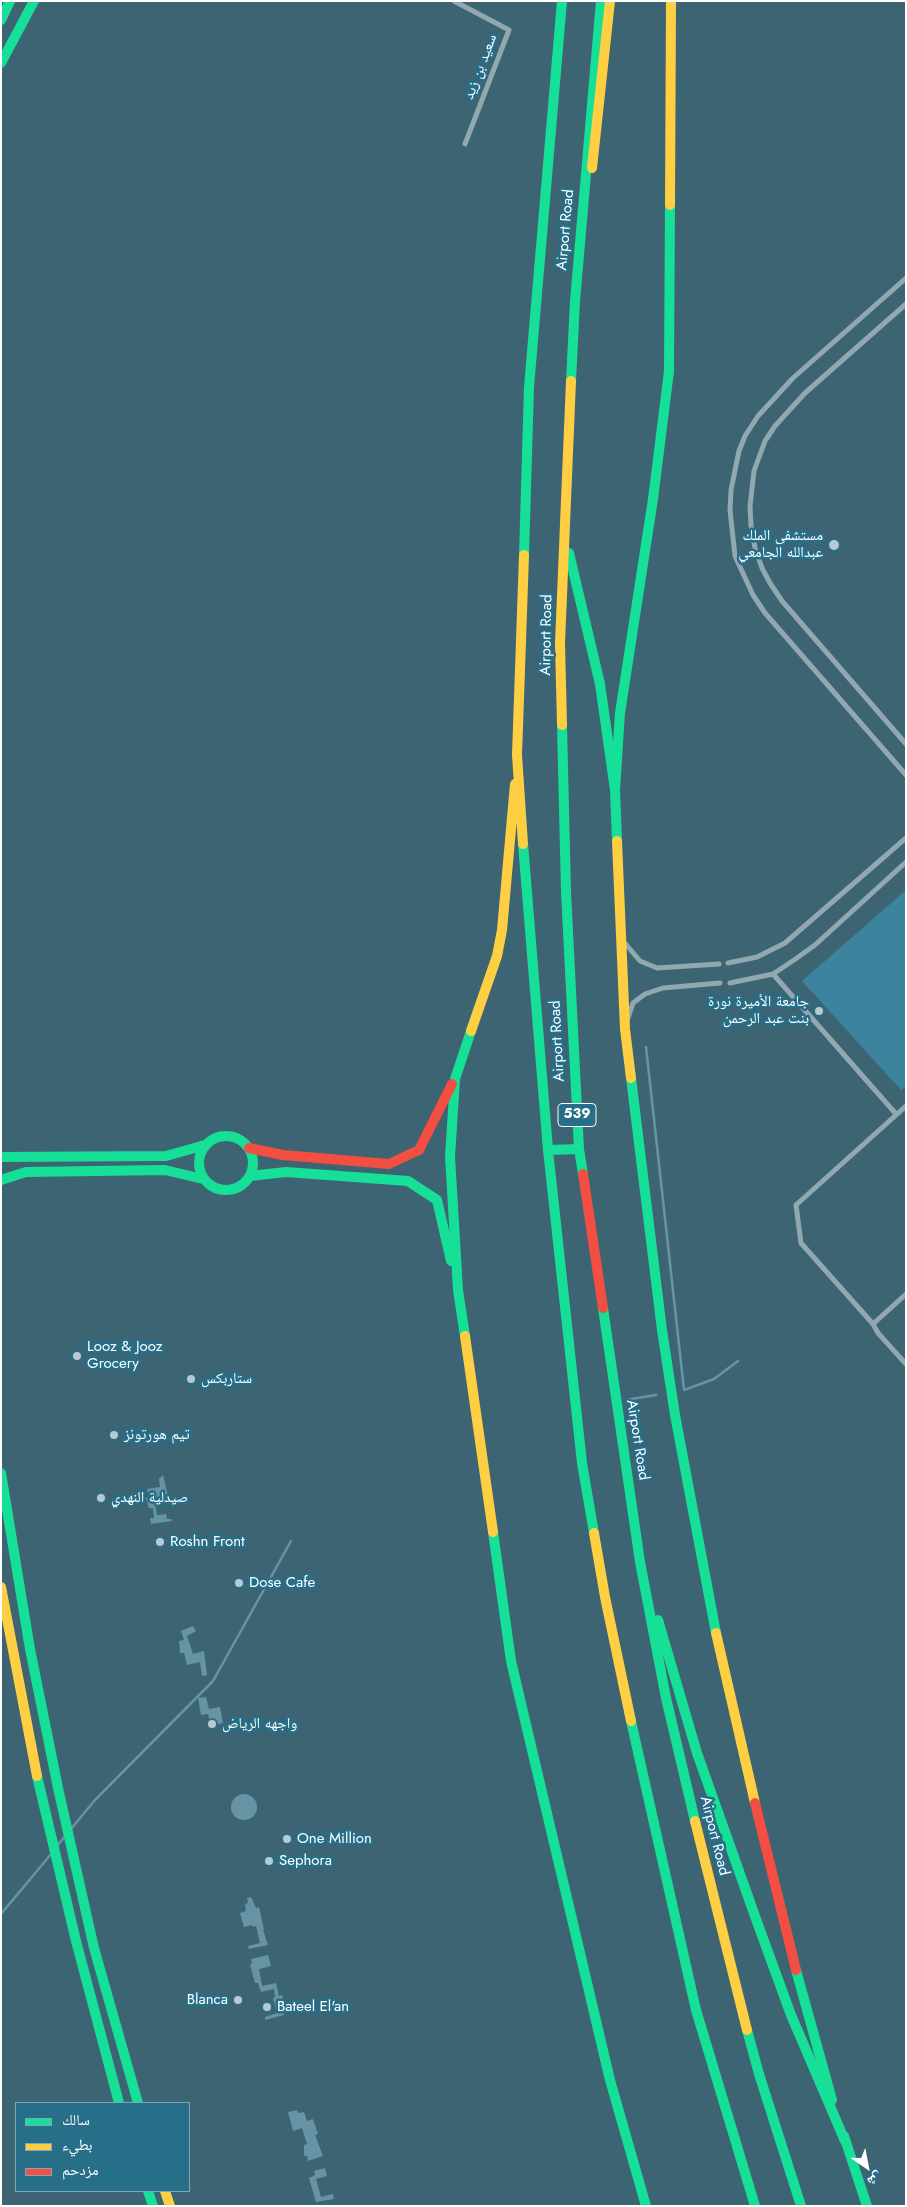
<!DOCTYPE html>
<html>
<head>
<meta charset="utf-8">
<style>
	body { margin:0 }
	#map { position:relative; width:907px; height:2207px; overflow:hidden; background:#3d6472; font-family:Jost,"Noto Naskh Arabic",sans-serif }
	canvas { display:block }
	.frame { position:absolute; inset:0; border:2px solid #fff; pointer-events:none }
	.legend { position:absolute; left:15px; top:2102px; width:175px; height:90px; box-sizing:border-box; background:#276e88; border:1px solid #7da8b8; margin:0; padding:6px 9px; list-style:none; font-size:15px; color:#fff }
	.legend li { display:flex; align-items:center; gap:10px; height:25px }
	.legend b { width:25px; border:1px solid #7da8b8 }
	.north { position:absolute; left:842px; top:2142px; width:50px; height:50px; -webkit-text-stroke:4px #276e88; paint-order:stroke; rotate:147deg; font-size:14px; font-weight:700; line-height:20px; text-align:center; color:#fff }
	.north::after { content:''; display:block; margin:auto; width:18px; height:22px; background:#fff; clip-path:polygon(50% 0,100% 100%,50% 72%,0 100%) }
</style>
</head>
<body>
<div id="map">
<canvas width="907" height="2207"></canvas>
<div class="frame"></div>
<ul class="legend">
<li><b style="height:6px;background:#16e098"></b>سالك</li>
<li><b style="height:6px;background:#ffcf43"></b>بطيء</li>
<li><b style="height:6px;background:#f24e42"></b>مزدحم</li>
</ul>
<div class="north">ش</div>
</div>
<script>
const g = document.querySelector('canvas').getContext('2d');
g.lineJoin = 'round';
function paint(path, color) { g.fillStyle = color; g.fill(path, 'evenodd'); }
const toPath = rows => new Path2D(rows.map(r => 'M' + r).join(''));
function strokePath(path, color, width, dash) { g.strokeStyle = color; g.lineWidth = width; g.lineCap = dash ? 'butt' : 'round'; g.setLineDash(dash || []); g.stroke(path); }
function label(font, color, halo, rows, align = 'center') {
  g.font = font + ' Jost,"Noto Naskh Arabic",sans-serif'; g.lineWidth = 5; g.setLineDash([]); g.textBaseline = 'middle'; g.strokeStyle = halo; g.fillStyle = color; for (const [text, x, y, turn = 0] of rows) {
    g.save(); g.translate(x, y); g.rotate((+turn || 0) * Math.PI / 180); g.textAlign = isNaN(turn) ? turn : align; if (halo) g.strokeText(text, 0, 0); g.fillText(text, 0, 0); g.restore();
  }
}
const green = toPath([
	[906,890,906,1086,901,1090,802,981]
]);
const water = toPath([
	[163,1475,168,1496,154,1499,157,1515,166,1514,167,1519,171,1519,172,1521,151,1524,150,1518,154,1518,153,1508,149,1508,146,1498,154,1496,153,1493,148,1494,147,1489,160,1487,159,1479],
	[193,1626,196,1631,187,1636,193,1654,204,1651,207,1675,202,1676,200,1662,187,1665,184,1653,180,1653,179,1641,184,1640,181,1631],
	[206,1697,209,1709,220,1707,223,1723,211,1726,208,1714,201,1715,198,1698],
	'231 1807a13 13 0 1 1 26 0a13 13 0 1 1-26 0Z',
	[251,1897,256,1908,259,1907,264,1930,263,1930,268,1945,249,1949,248,1946,260,1943,256,1926,253,1927,252,1925,244,1927,240,1913,246,1911,245,1904,248,1903,247,1898],
	[268,1955,271,1966,259,1969,262,1986,276,1983,279,1996,282,1995,285,2008,282,2009,284,2015,265,2020,265,2017,277,2013,273,1998,275,1997,274,1989,261,1992,258,1983,255,1983,250,1965,252,1964,251,1959],
	[297,2110,298,2113,304,2112,307,2121,313,2119,318,2134,315,2135,323,2156,308,2161,307,2156,304,2156,304,2145,307,2144,302,2128,293,2131,288,2112],
	[325,2168,327,2176,316,2179,321,2197,333,2194,334,2199,316,2202,309,2178,315,2175,314,2171]
]);
const stream = toPath([
	[646,1047,684,1390,714,1379,738,1361],
	[631,1399,656,1395],
	[71,1829,95,1800,213,1681,291,1541],
	[57,1846,66,1835],
	[1,1914,52,1853]
]);
const street = toPath([
	[454,1,509,30,465,144],
	[906,278,793,378,758,416,745,436,739,451,731,490,730,510,735,556,753,595,765,613,906,775],
	[906,304,805,393,775,426,765,441,754,471,750,506,751,525,755,548,762,568,770,583,782,601,906,744],
	[623,941,640,961,657,968,719,964],
	[728,963,757,957,785,943,906,838],
	[773,974,896,1114],
	[730,983,773,974,794,960,815,945,906,862],
	[627,1021,633,1003,645,994,663,988,720,983],
	[906,1106,796,1205,801,1243,873,1324,878,1333,906,1364],
	[873,1324,906,1294]
]);
const fast = toPath([
	[1,20,10,1],
	[1,63,34,1],
	[571,381,575,301,601,1],
	[569,553,600,684,615,790],
	[524,555,529,387,562,1],
	[562,725,566,892,579,1149,583,1174],
	[617,841,615,790,620,713,653,499,669,371,670,205],
	[523,844,548,1150,582,1463,594,1533],
	[631,1078,662,1330,675,1415,716,1633],
	'199 1163a27 27 0 1 1 54 0a27 27 0 1 1-54 0Z',
	[548,1150,579,1149],
	[1,1157,166,1156,205,1145],
	[250,1176,286,1172,408,1181,437,1200,451,1261],
	[1,1180,26,1172,165,1170,203,1179],
	[603,1308,640,1562,666,1698,695,1821],
	[465,1336,458,1290,450,1157,455,1079,471,1031],
	[1,1473,30,1649,58,1788,94,1948,138,2103],
	[493,1532,511,1661,610,2080,646,2206],
	[658,1620,697,1753,756,1919,791,2015,845,2141],
	[631,1721,696,2010,755,2206],
	[37,1776,76,1941,119,2103],
	[796,1970,832,2100],
	[747,2030,759,2074,801,2206],
	[844,2136,867,2206],
	[148,2191,153,2206]
]);
const slow = toPath([
	[592,168,610,1],
	[670,205,671,1],
	[562,725,560,643,571,381],
	[617,841,625,1029,631,1078],
	[523,844,517,755,524,555],
	[471,1031,497,956,502,930,515,784],
	[465,1336,493,1532],
	[594,1533,605,1597,631,1721],
	[1,1587,37,1776],
	[716,1633,755,1803],
	[695,1821,747,2030],
	[165,2191,170,2206]
]);
const jam = toPath([
	[249,1148,283,1155,389,1164,419,1150,452,1084],
	[583,1174,603,1308],
	[755,1803,796,1970]
]);
const markers = [
	[834,545,6,"#bbc9ce"],
	[819,1011,5,"#bbc9ce"],
	[77,1356,5,"#bbc9ce"],
	[191,1379,5,"#bbc9ce"],
	[114,1435,5,"#bbc9ce"],
	[101,1498,5,"#bbc9ce"],
	[160,1542,5,"#bbc9ce"],
	[239,1583,5,"#bbc9ce"],
	[212,1724,5,"#bbc9ce"],
	[287,1839,5,"#bbc9ce"],
	[269,1861,5,"#bbc9ce"],
	[238,2000,5,"#bbc9ce"],
	[267,2007,5,"#bbc9ce"]
];
const shields = [
	[577,1115,38]
];
const shieldNames = [
	["539",577,1115]
];
const streetNames = [
	["سعيد بن زيد",481,67,-69],
	["Airport Road",566,230,-85],
	["Airport Road",547,635,-89],
	["Airport Road",558,1041,-93],
	["Airport Road",637,1440,81],
	["Airport Road",714,1836,76]
];
const poiNames = [
	["مستشفى الملك",823,536,"right"],
	["عبدالله الجامعي",823,553,"right"],
	["جامعة الأميرة نورة",809,1002,"right"],
	["بنت عبد الرحمن",809,1019,"right"],
	["Looz & Jooz",87,1347],
	["Grocery",87,1364],
	["ستاربكس",201,1379],
	["تيم هورتونز",124,1435],
	["صيدلية النهدي",111,1498],
	["Roshn Front",170,1542],
	["Dose Cafe",249,1583],
	["واجهه الرياض",222,1724],
	["One Million",297,1839],
	["Sephora",279,1861],
	["Blanca",228,2000,"right"],
	["Bateel El'an",277,2007]
];
paint(green, '#3c849e');
paint(water, '#6794a5');
strokePath(stream, '#6794a5', 2.5);
strokePath(street, '#91a8b1', 5);
strokePath(fast, '#16e098', 10);
strokePath(slow, '#ffcf43', 10);
strokePath(jam, '#f24e42', 10);
for (const [x, y, r, color] of markers) { const dot = new Path2D(); dot.arc(x, y, r, 0, 2 * Math.PI); g.fillStyle = color; g.fill(dot); strokePath(dot, '#276e88', 2); }
for (const [x, y, w] of shields) { const box = new Path2D(); box.roundRect(x - w / 2, y - 11.5, w, 23, 4); g.fillStyle = '#276e88'; g.fill(box); strokePath(box, '#fff', 1); }
label('bold 14px', '#fff', null, shieldNames);
label('15px', '#fff', '#276e88', streetNames);
label('15px', '#fff', '#276e88', poiNames, 'left');
</script>
</body>
</html>
